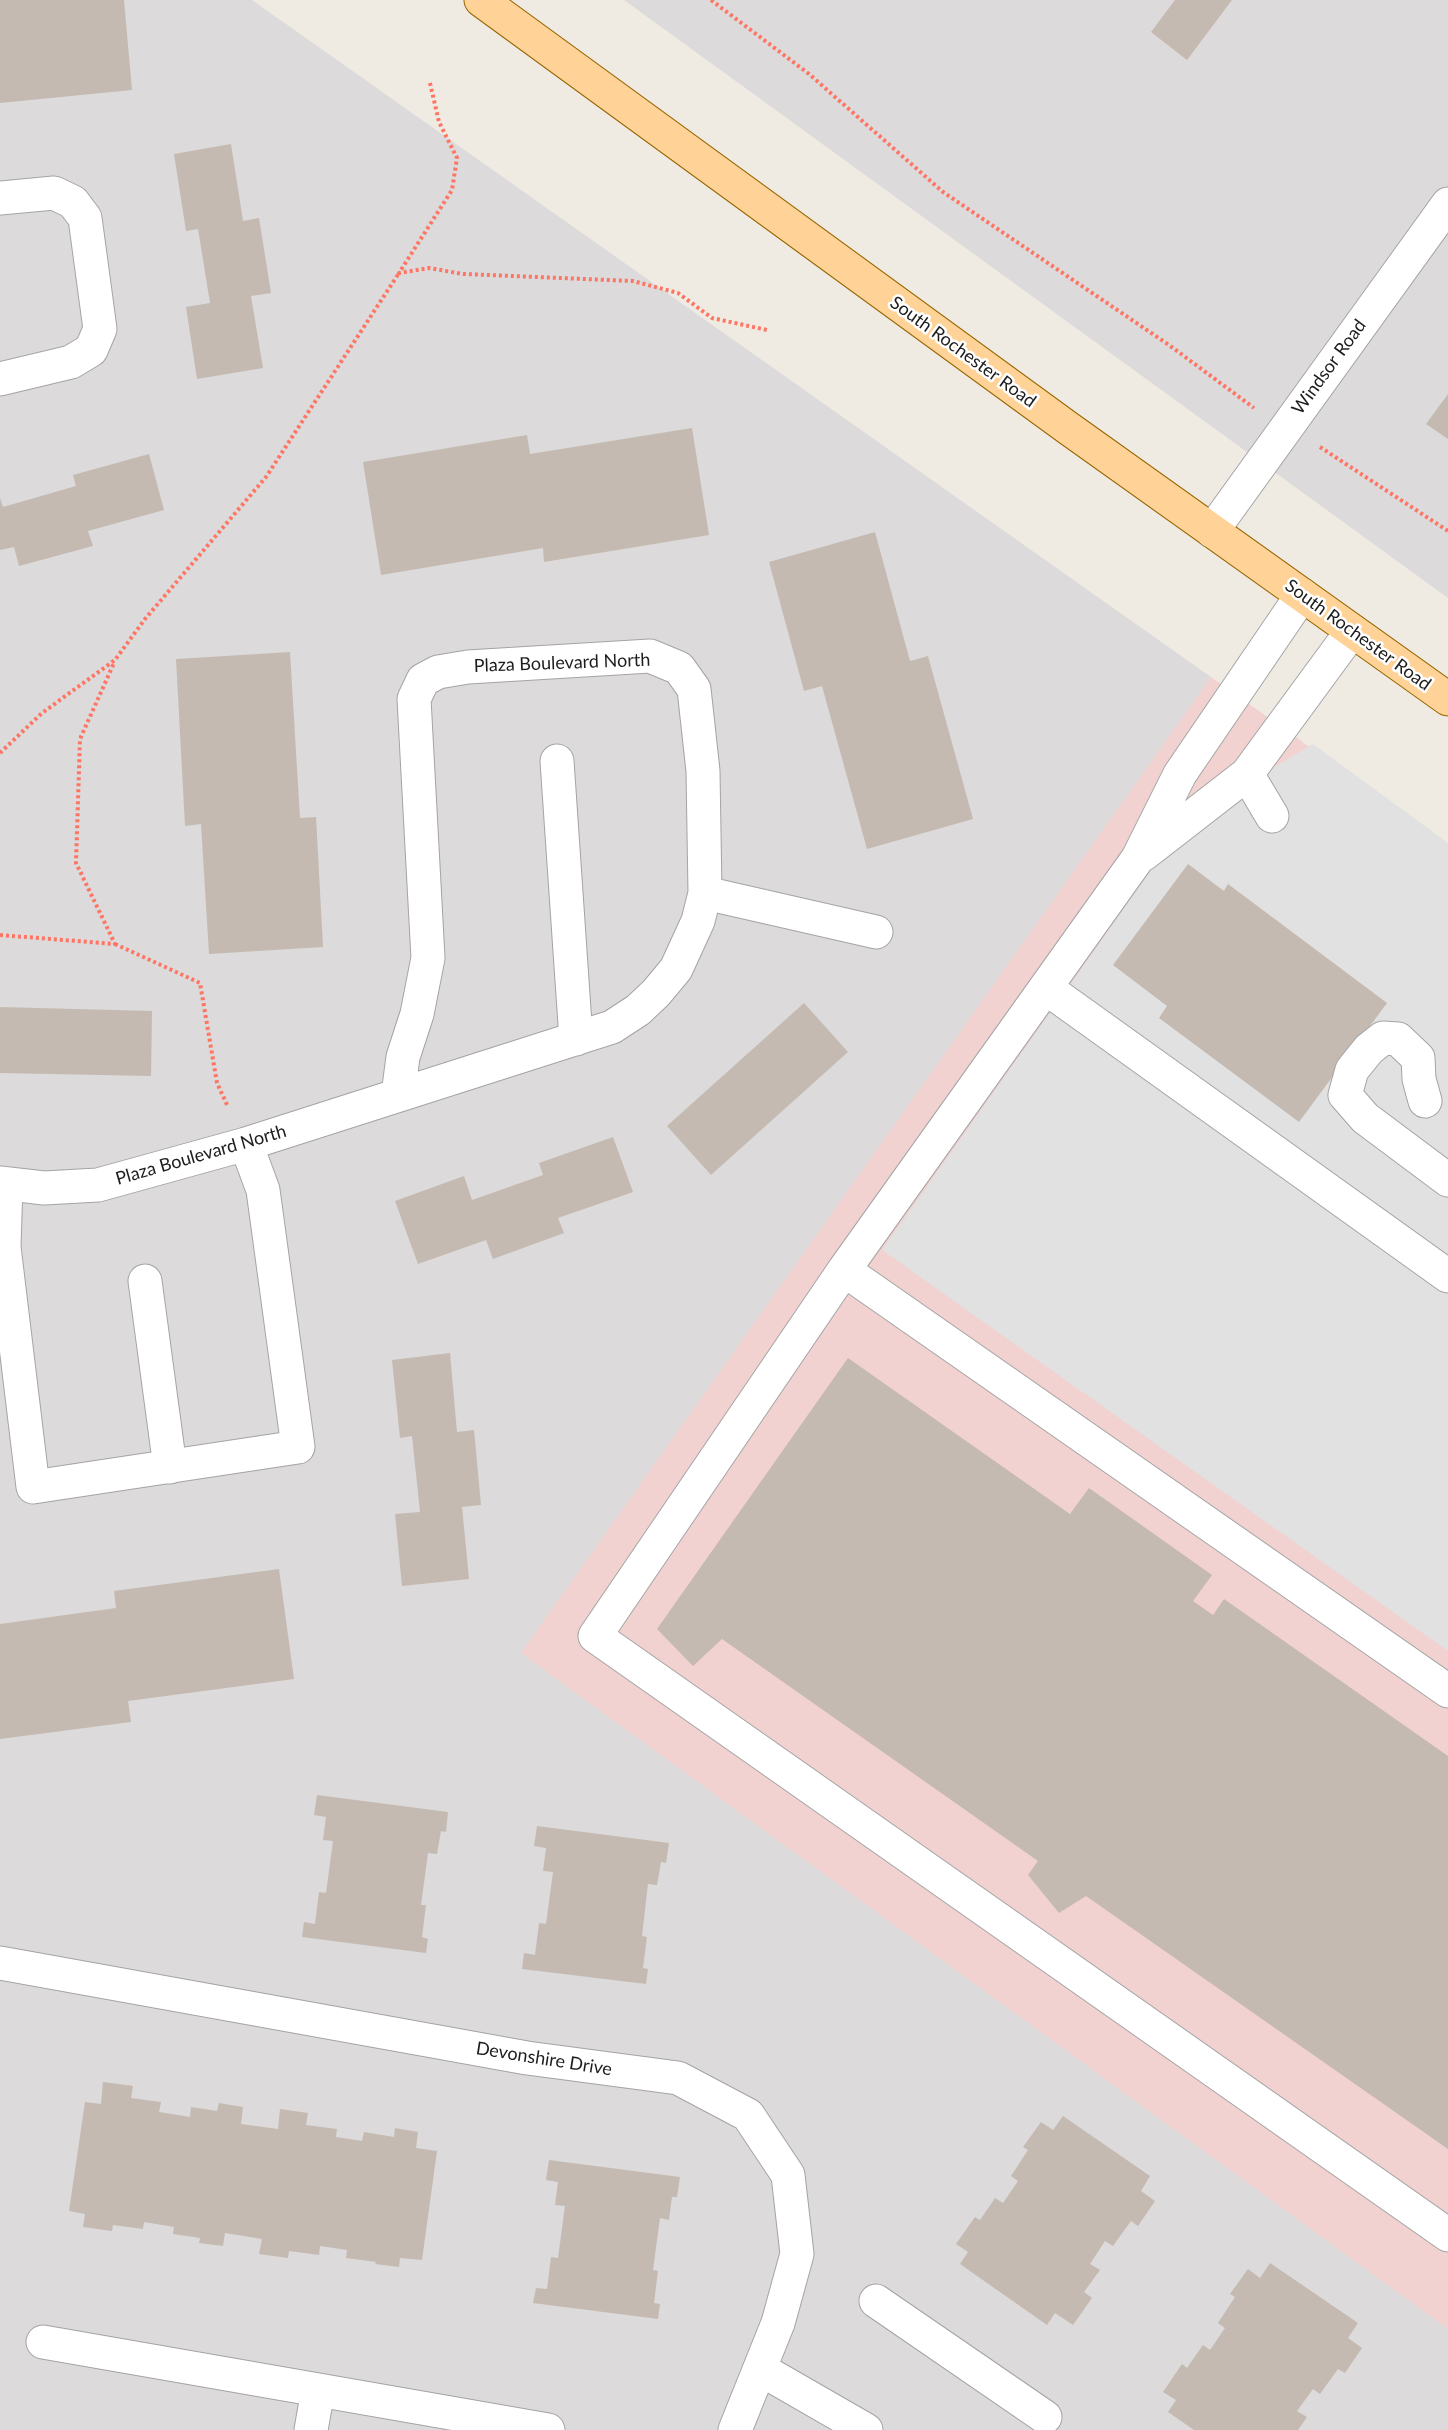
<!DOCTYPE html>
<html>
<head>
<meta charset="utf-8">
<style>
	body { margin:0 }
	canvas { display:block; background:#efebe3 }
</style>
</head>
<body>
<canvas width="1448" height="2430"></canvas>
<script>
const g = document.querySelector('canvas').getContext('2d');
g.lineJoin = 'round';
function paint(path, color) { g.fillStyle = color; g.fill(path, 'evenodd'); }
const toPath = rows => new Path2D(rows.map(r => 'M' + r).join(''));
function strokePath(path, color, width, dash) { g.strokeStyle = color; g.lineWidth = width; g.lineCap = dash ? 'butt' : 'round'; g.setLineDash(dash || []); g.stroke(path); }
function label(font, color, halo, rows, align = 'center') {
  g.font = font + ' Lato,sans-serif'; g.lineWidth = 5; g.setLineDash([]); g.textBaseline = 'middle'; g.strokeStyle = halo; g.fillStyle = color; for (const [text, x, y, turn = 0] of rows) {
    g.save(); g.translate(x, y); g.rotate((+turn || 0) * Math.PI / 180); g.textAlign = isNaN(turn) ? turn : align; if (halo) g.strokeText(text, 0, 0); g.fillText(text, 0, 0); g.restore();
  }
}
const residential = toPath([
	[0,0,252,0,1211,677,521,1653,1448,2329,1448,2430,0,2430],
	[624,0,1448,0,1448,598]
]);
const commercial = toPath([
	[1211,677,1448,845,1448,2329,521,1653]
]);
const parking = toPath([
	[1313,744,1448,843,1448,1651,882,1250,1188,818]
]);
const building = toPath([
	[0,0,124,0,132,90,0,103],
	[1175,0,1232,0,1187,60,1151,32],
	[231,144,243,221,259,218,271,293,251,296,263,368,197,379,186,307,210,303,198,229,186,231,174,154],
	[1448,394,1448,439,1426,424],
	[692,428,709,535,544,562,543,548,381,575,363,462,527,435,530,454],
	[149,454,164,510,88,531,93,546,19,566,14,547,0,550,0,498,3,507,76,486,73,475],
	[875,532,910,661,928,656,973,819,867,849,822,686,804,691,769,562],
	[290,652,300,818,316,817,323,947,209,954,201,824,185,826,176,659],
	[1188,864,1224,891,1228,884,1387,1003,1299,1122,1159,1018,1167,1006,1113,965],
	[804,1003,848,1052,711,1175,667,1126],
	[0,1007,152,1011,151,1076,0,1073],
	[613,1137,633,1192,558,1218,564,1233,493,1259,486,1240,418,1264,395,1201,464,1176,472,1200,543,1175,539,1163],
	[450,1353,457,1432,474,1430,481,1505,462,1507,469,1579,402,1586,395,1514,420,1512,412,1436,400,1438,392,1360],
	[848,1358,1070,1514,1089,1488,1212,1575,1193,1601,1213,1615,1224,1599,1448,1756,1448,2149,1086,1896,1059,1913,1028,1875,1038,1861,722,1639,693,1666,657,1629],
	[279,1569,294,1679,128,1701,131,1722,0,1739,0,1624,116,1608,114,1591],
	[317,1795,448,1812,446,1832,441,1831,437,1854,428,1853,421,1905,426,1905,422,1937,428,1939,426,1953,302,1937,304,1922,315,1924,319,1892,326,1893,333,1841,323,1840,326,1817,314,1815],
	[537,1826,669,1843,666,1863,661,1862,657,1885,648,1884,642,1936,647,1937,643,1968,648,1969,646,1984,522,1969,524,1953,535,1955,539,1923,546,1924,553,1872,543,1871,546,1848,534,1846],
	[103,2082,133,2086,131,2098,161,2102,159,2112,190,2117,191,2107,217,2111,219,2103,243,2107,241,2124,278,2129,280,2109,308,2113,306,2125,337,2129,336,2137,362,2141,364,2132,394,2137,395,2128,418,2132,416,2148,437,2151,422,2260,400,2258,399,2267,375,2264,376,2262,346,2258,347,2250,320,2246,319,2255,289,2251,288,2258,259,2254,262,2239,225,2233,223,2246,199,2243,200,2238,173,2234,174,2227,144,2222,143,2229,113,2225,112,2231,83,2227,85,2214,69,2211,85,2102,101,2104],
	[1063,2116,1150,2176,1141,2191,1155,2201,1138,2226,1131,2221,1113,2246,1105,2241,1090,2264,1100,2270,1084,2292,1092,2298,1073,2325,1055,2313,1047,2325,960,2264,968,2252,956,2244,975,2217,980,2220,995,2198,1003,2203,1018,2181,1011,2176,1028,2150,1023,2147,1041,2122,1053,2130],
	[549,2160,680,2177,677,2197,672,2197,669,2220,660,2218,653,2270,658,2271,654,2303,660,2304,658,2319,533,2303,536,2288,547,2289,551,2257,558,2258,565,2206,555,2205,558,2182,546,2180],
	[1270,2263,1358,2323,1348,2338,1362,2348,1345,2373,1338,2369,1320,2394,1313,2389,1297,2411,1307,2417,1298,2430,1194,2430,1168,2412,1176,2400,1163,2392,1182,2364,1187,2368,1203,2345,1210,2350,1225,2328,1218,2323,1235,2297,1230,2294,1248,2269,1260,2278]
]);
const path = toPath([
	[711,0,809,74,943,192,1169,345,1254,408],
	[430,83,439,122,457,158,452,190,399,273,429,268,463,274,633,281,678,293,712,318,767,330],
	[1320,447,1448,531],
	[0,753,42,713,115,660,145,619,266,477,399,273],
	[0,935,115,944,76,863,80,739,114,663],
	[115,944,200,983,217,1083,228,1107]
]);
const minor = toPath([
	[0,198,54,193,73,202,85,218,100,329,91,350,71,362,0,379],
	[1212,531,1448,204],
	[1302,595,1180,774,1138,858,844,1270,595,1636,1448,2235],
	[557,761,576,1039],
	[1247,774,1272,816],
	[1144,854,1247,774,1352,631],
	[705,893,876,932],
	[1046,988,1448,1276],
	[1425,1101,1419,1079,1418,1058,1398,1039,1383,1038,1369,1049,1352,1070,1345,1095,1365,1118,1448,1180],
	[0,1183,44,1188,98,1185,246,1144,612,1027,638,1010,656,993,676,969,698,921,705,893,703,771,694,689,679,668,650,656,468,667,438,672,423,680,414,699,428,958,417,1014,403,1057,398,1095],
	[6,1185,4,1247,33,1487,298,1447,263,1190,246,1144],
	[844,1270,1448,1691],
	[145,1281,170,1467],
	[0,1963,527,2058,678,2078,748,2115,788,2175,797,2254,778,2323,735,2430],
	[876,2301,1045,2417],
	[43,2342,548,2430],
	[760,2369,866,2430],
	[311,2430,318,2390]
]);
const major = toPath([
	[481,0,1068,428,1448,699]
]);
const streetNames = [
	["South Rochester Road",963,352,36],
	["Windsor Road",1329,367,-54],
	["South Rochester Road",1358,635,36],
	["Plaza Boulevard North",562,663,-2],
	["Plaza Boulevard North",201,1155,-16],
	["Devonshire Drive",544,2059,9]
];
paint(residential, '#dcdada');
paint(commercial, '#f1d2d1');
paint(parking, '#e1e1e1');
paint(building, '#c4bab2');
strokePath(minor, '#a4a4a4', 35);
strokePath(major, '#976600', 35);
strokePath(path, '#ff7564', 4, [3, 3]);
strokePath(minor, '#fff', 33);
strokePath(major, '#ffd398', 33);
label('18px', '#1d1d1d', '#fff', streetNames);
</script>
</body>
</html>
